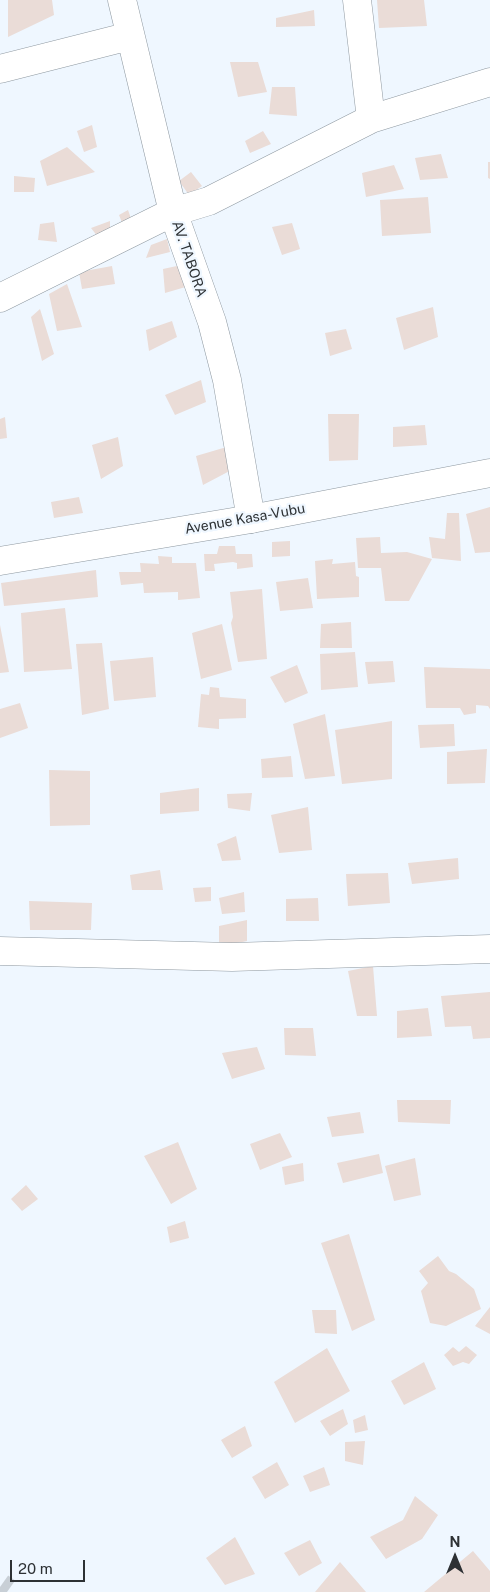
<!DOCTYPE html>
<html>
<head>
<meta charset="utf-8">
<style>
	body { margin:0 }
	#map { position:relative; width:490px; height:1592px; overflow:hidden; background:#eff7ff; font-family:"Public Sans",sans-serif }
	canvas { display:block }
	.north { position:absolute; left:430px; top:1532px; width:50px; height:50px; -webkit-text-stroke:4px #eff7ff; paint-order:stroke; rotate:0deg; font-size:14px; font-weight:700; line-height:20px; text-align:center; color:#2d3134 }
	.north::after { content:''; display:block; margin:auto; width:18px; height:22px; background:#2d3134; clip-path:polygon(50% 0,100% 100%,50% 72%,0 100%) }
	.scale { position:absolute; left:10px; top:1560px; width:75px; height:22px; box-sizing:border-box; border:2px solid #2d3134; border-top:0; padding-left:6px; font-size:15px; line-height:18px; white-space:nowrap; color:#2d3134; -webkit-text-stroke:4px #eff7ff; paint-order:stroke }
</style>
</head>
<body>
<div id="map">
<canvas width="490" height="1592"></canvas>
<div class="north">N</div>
<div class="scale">20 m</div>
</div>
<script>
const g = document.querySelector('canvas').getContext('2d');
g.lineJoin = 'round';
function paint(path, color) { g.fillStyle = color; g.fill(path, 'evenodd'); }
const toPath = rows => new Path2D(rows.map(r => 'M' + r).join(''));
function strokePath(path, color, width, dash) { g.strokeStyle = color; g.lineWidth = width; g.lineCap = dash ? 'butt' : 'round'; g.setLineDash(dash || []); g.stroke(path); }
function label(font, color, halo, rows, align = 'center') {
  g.font = font + ' "Public Sans",sans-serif'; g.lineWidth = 4.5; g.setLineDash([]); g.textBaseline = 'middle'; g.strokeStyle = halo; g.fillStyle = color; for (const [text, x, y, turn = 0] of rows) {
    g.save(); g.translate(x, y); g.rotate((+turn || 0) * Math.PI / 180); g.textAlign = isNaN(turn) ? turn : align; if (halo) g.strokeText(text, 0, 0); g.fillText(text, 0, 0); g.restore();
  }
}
const building = toPath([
	[8,0,52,0,54,15,8,37],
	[377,0,424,0,427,26,379,28],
	[314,10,315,26,276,27,276,18],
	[230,62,258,62,267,92,238,97],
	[272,87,295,87,297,116,269,114],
	[92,125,97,147,84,152,77,131],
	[263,131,271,144,250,153,245,141],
	[67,147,95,172,47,186,40,161],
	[441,154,448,178,420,180,415,158],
	[488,162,490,162,490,179,488,178],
	[394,165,404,189,366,197,362,173],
	[191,172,202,186,189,195,179,181],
	[14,176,35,178,34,192,14,192],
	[428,197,431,233,382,236,380,200],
	[128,210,133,224,123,225,119,215],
	[110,221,110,236,98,237,91,228],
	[54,222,57,242,38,240,40,224],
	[292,223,300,249,282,255,272,227],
	[167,239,170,252,146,258,151,245],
	[186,264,189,286,165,293,163,269],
	[112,266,115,284,82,289,79,272],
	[67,284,82,327,57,331,49,294],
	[433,307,438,337,404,350,396,318],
	[40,309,54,354,42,361,31,317],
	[172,321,177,337,149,351,146,330],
	[346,329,352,349,330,356,325,333],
	[201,380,206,402,175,415,165,395],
	[328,414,359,414,358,460,329,461],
	[5,417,7,438,0,439,0,419],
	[425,425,427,445,393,447,393,427],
	[118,437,123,466,101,479,92,445],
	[230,446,241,465,203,485,196,456],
	[79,497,83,513,54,518,51,502],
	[490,507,490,552,475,553,466,514],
	[447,513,459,513,461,561,432,558,429,537,445,539],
	[380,537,381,553,407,552,432,559,409,601,385,601,381,568,358,568,356,538],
	[290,541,290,556,272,557,272,542],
	[219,546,235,546,236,554,252,554,253,567,237,569,237,563,233,562,214,564,215,571,205,571,204,554,217,554],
	[158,556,172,557,172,563,196,563,200,598,178,600,178,592,144,593,143,583,121,585,119,572,141,572,140,563,159,564],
	[333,559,332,564,355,562,356,576,359,577,359,597,317,599,315,561],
	[96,570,98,597,4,606,1,583],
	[308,578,313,608,280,611,276,582],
	[262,589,267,659,238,662,231,623,233,617,230,592],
	[65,608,72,669,24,672,21,613],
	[351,622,352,648,320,648,321,624],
	[222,624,232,670,201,679,192,633],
	[0,625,9,672,0,673],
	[102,643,109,709,82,715,76,644],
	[355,652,358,687,321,690,320,654],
	[153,657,156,697,114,701,110,661],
	[393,661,395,682,368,684,365,662],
	[297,665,308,693,285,703,270,677],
	[424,667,490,669,490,709,488,706,476,705,476,713,464,715,460,708,426,708],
	[210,687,219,688,220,697,246,699,246,718,219,719,219,729,198,727,201,694,209,695],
	[20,703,28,728,0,738,0,709],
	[325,714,335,776,305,779,293,724],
	[392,721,392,779,342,784,335,730],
	[454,724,455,746,420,748,418,725],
	[487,749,485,783,447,784,447,752],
	[291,756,293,777,262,778,261,759],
	[49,770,90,771,90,825,50,826],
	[199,788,199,811,160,814,160,793],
	[252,793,250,811,228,808,227,794],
	[308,807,312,850,279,853,271,815],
	[236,836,241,860,222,861,217,844],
	[458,858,459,879,412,884,408,863],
	[160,870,163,890,132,890,130,875],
	[388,873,390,903,348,906,346,874],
	[211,887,211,901,195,902,193,888],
	[244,892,245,912,222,914,219,898],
	[318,898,319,921,286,921,286,899],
	[29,901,92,903,91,930,30,930],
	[247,920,247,941,219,947,219,926],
	[373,966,377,1016,357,1016,348,971],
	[490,992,490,1038,473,1039,471,1026,445,1027,441,996],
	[428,1008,432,1036,397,1038,397,1011],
	[284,1028,313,1028,316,1056,285,1055],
	[257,1047,265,1069,232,1079,222,1053],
	[397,1100,451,1100,450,1124,398,1122],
	[360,1112,364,1133,332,1137,327,1117],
	[280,1133,292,1157,260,1170,250,1144],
	[178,1142,197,1189,171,1204,144,1156],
	[379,1154,383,1173,343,1183,337,1163],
	[415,1158,421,1195,394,1201,385,1166],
	[303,1163,304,1181,285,1185,282,1167],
	[26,1185,38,1199,22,1211,11,1199],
	[185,1221,189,1238,170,1243,167,1227],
	[349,1234,375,1320,352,1331,321,1243],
	[438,1256,449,1271,456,1274,474,1289,481,1309,446,1326,430,1323,421,1291,428,1283,419,1271],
	[490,1307,490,1334,475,1326],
	[312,1310,336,1310,337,1334,315,1333],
	[466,1346,477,1355,469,1364,463,1362,453,1366,444,1355,453,1347,459,1352],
	[327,1348,350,1391,295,1423,274,1382],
	[424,1362,436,1389,404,1405,391,1381],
	[343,1409,348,1424,330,1436,320,1421],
	[365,1415,368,1430,355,1433,353,1420],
	[245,1426,252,1446,232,1458,221,1440],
	[365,1441,363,1465,345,1461,345,1442],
	[277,1462,289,1485,265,1499,252,1477],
	[324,1467,330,1485,310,1492,303,1476],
	[415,1496,438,1515,422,1539,386,1559,370,1537,403,1520],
	[235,1537,255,1574,225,1585,206,1558],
	[310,1540,322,1563,299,1576,284,1553],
	[473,1551,490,1571,490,1592,424,1592],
	[340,1562,366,1592,315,1592]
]);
const secondaryTunnel = toPath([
	[0,1587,7,1592]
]);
const street = toPath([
	[122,0,173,212,212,322,227,380,251,519],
	[357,0,371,119],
	[0,69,130,36],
	[0,298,173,212,209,201,371,119,490,82],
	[0,951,232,957,490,949]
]);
const highway = toPath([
	[0,561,251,519,490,473]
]);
const streetNames = [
	["AV. TABORA",189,259,71],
	["Avenue Kasa-Vubu",245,519,-10]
];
paint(building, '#eadcd7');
strokePath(secondaryTunnel, '#c8cfd6', 28, [28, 14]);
strokePath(street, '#8e98a0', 29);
strokePath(highway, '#8e98a0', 29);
strokePath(street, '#fff', 28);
strokePath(highway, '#fff', 28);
label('14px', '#2d3134', '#eff7ff', streetNames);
</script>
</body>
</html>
